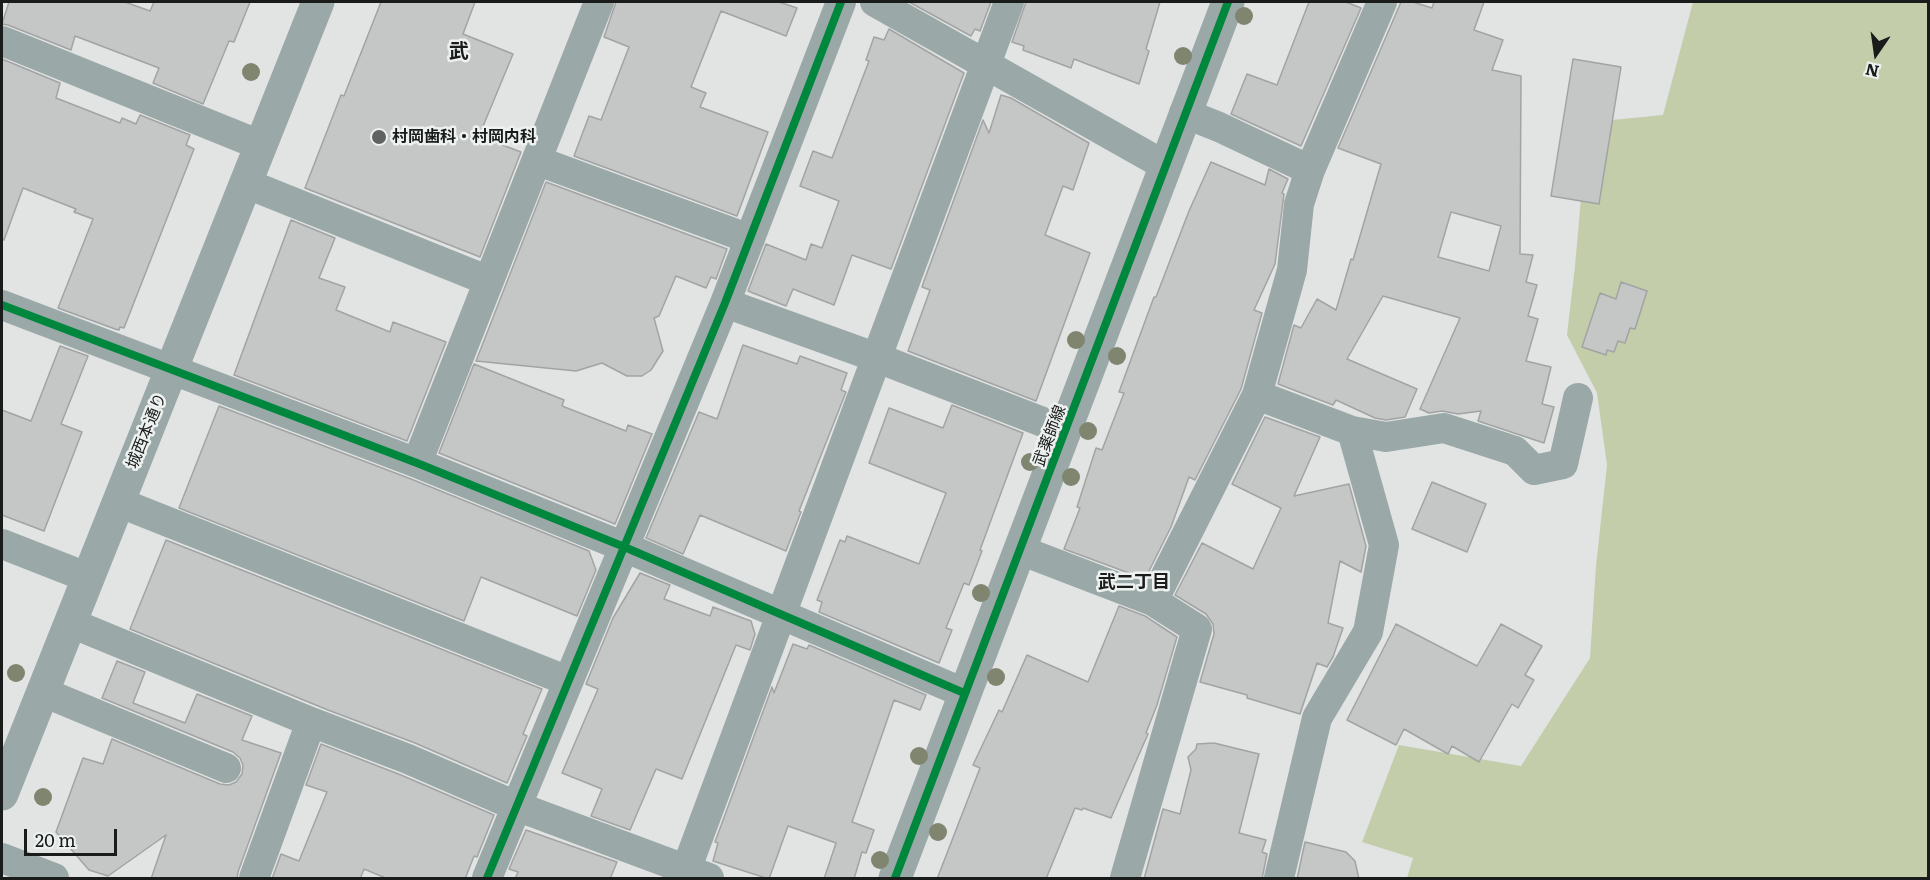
<!DOCTYPE html>
<html>
<head>
<meta charset="utf-8">
<style>
	body { margin:0 }
	#map { position:relative; width:1930px; height:880px; overflow:hidden; background:#e1e4e3; font-family:Literata,serif }
	canvas { display:block }
	.frame { position:absolute; inset:0; border:3px solid #1a1b1b; pointer-events:none }
	.north { position:absolute; left:1846px; top:24px; width:60px; height:60px; -webkit-text-stroke:4px #edf2f1; paint-order:stroke; rotate:193deg; font-size:16px; font-weight:700; line-height:24px; text-align:center; color:#1a1b1b }
	.north::after { content:''; display:block; margin:auto; width:21px; height:27px; background:#1a1b1b; clip-path:polygon(50% 0,100% 100%,50% 72%,0 100%) }
	.scale { position:absolute; left:24px; top:829px; width:93px; height:27px; box-sizing:border-box; border:3px solid #1a1b1b; border-top:0; padding-left:8px; font-size:18px; line-height:21px; white-space:nowrap; color:#1a1b1b; -webkit-text-stroke:4px #edf2f1; paint-order:stroke }
</style>
</head>
<body>
<div id="map">
<canvas width="1930" height="880"></canvas>
<div class="frame"></div>
<div class="north">N</div>
<div class="scale">20 m</div>
</div>
<script>
const g = document.querySelector('canvas').getContext('2d');
g.lineJoin = 'round';
function paint(path, color) { g.fillStyle = color; g.fill(path, 'evenodd'); }
const toPath = rows => new Path2D(rows.map(r => 'M' + r).join(''));
function strokePath(path, color, width, dash) { g.strokeStyle = color; g.lineWidth = width; g.lineCap = dash ? 'butt' : 'round'; g.setLineDash(dash || []); g.stroke(path); }
function label(font, color, halo, rows, align = 'center') {
  g.font = font + ' Literata,"Noto Sans JP",serif'; g.lineWidth = 5; g.setLineDash([]); g.textBaseline = 'middle'; g.strokeStyle = halo; g.fillStyle = color; for (const [text, x, y, turn = 0] of rows) {
    g.save(); g.translate(x, y); g.rotate((+turn || 0) * Math.PI / 180); g.textAlign = isNaN(turn) ? turn : align; if (halo) g.strokeText(text, 0, 0); g.fillText(text, 0, 0); g.restore();
  }
}
const green = toPath([
	[1693,2,1928,2,1928,878,1407,878,1413,858,1362,842,1399,745,1521,766,1590,658,1596,566,1607,465,1597,393,1567,335,1575,266,1585,153,1602,121,1663,115]
]);
const building = toPath([
	[9,2,125,2,150,11,154,2,250,2,234,42,229,41,203,104,153,83,159,68,75,36,71,50,8,25,2,24,9,2],
	[381,2,475,2,463,34,513,54,479,136,521,152,480,257,305,188,341,95,344,96,381,2],
	[616,2,779,2,797,8,786,36,721,11,691,87,706,93,700,107,768,132,737,216,574,156,589,116,601,120,629,47,604,37,616,2],
	[909,2,991,2,980,31,975,29,971,36,909,2],
	[1026,2,1160,2,1146,49,1149,51,1139,84,1074,59,1071,68,1023,50,1024,46,1012,42,1026,2],
	[1309,2,1346,2,1361,8,1301,146,1231,114,1247,74,1277,85,1309,2],
	[1401,2,1413,2,1432,8,1434,2,1484,2,1474,30,1503,40,1492,70,1521,76,1520,254,1533,255,1526,282,1537,285,1528,316,1538,319,1526,361,1551,367,1542,404,1554,407,1544,443,1478,421,1481,411,1458,414,1442,411,1429,413,1420,409,1460,318,1383,296,1347,359,1417,389,1405,417,1386,420,1375,418,1336,400,1333,405,1278,384,1294,325,1301,328,1317,299,1336,310,1351,259,1353,260,1381,164,1338,148,1401,2],
	[1451,212,1501,226,1489,271,1438,257,1451,212],
	[889,29,964,73,891,269,852,255,834,305,793,289,786,306,748,291,766,244,806,260,811,244,822,248,839,201,800,186,813,151,832,158,869,61,866,60,874,37,884,40,889,29],
	[2,59,60,83,56,98,120,123,122,118,136,124,140,115,190,135,186,145,194,149,124,328,120,327,119,330,115,329,58,308,93,219,74,212,76,209,23,188,4,240,2,239,2,59],
	[1573,59,1621,67,1599,204,1551,196,1573,59],
	[1001,95,1011,98,1089,143,1073,190,1063,186,1045,235,1090,253,1036,401,908,351,930,290,922,287,924,281,983,120,989,133,1001,95],
	[1211,162,1265,185,1269,169,1288,179,1282,193,1284,194,1275,264,1254,310,1262,313,1241,389,1195,480,1189,477,1171,527,1145,579,1064,549,1080,508,1077,507,1096,448,1102,450,1124,393,1119,392,1154,297,1156,297,1189,211,1211,162],
	[546,182,727,249,716,279,711,277,706,288,676,276,659,316,654,318,663,351,651,370,642,376,627,376,602,363,576,371,476,361,546,182],
	[291,220,335,238,319,278,345,287,336,310,390,332,393,322,446,342,407,441,234,375,291,220],
	[1621,282,1647,291,1635,329,1630,328,1625,343,1618,341,1614,352,1607,350,1606,355,1582,347,1600,293,1616,299,1621,282],
	[743,345,797,364,800,356,847,373,841,390,846,392,799,511,801,512,786,551,700,515,683,554,646,538,699,412,717,419,743,345],
	[60,346,88,356,61,424,82,432,44,531,2,515,2,410,31,421,60,346],
	[474,364,564,400,562,406,626,431,628,425,652,434,615,524,439,453,474,364],
	[952,405,1023,433,980,550,982,551,969,585,964,583,946,628,952,630,939,663,819,612,822,602,817,600,840,540,845,542,847,536,919,564,946,493,869,463,889,408,943,428,952,405],
	[219,406,411,479,589,551,596,570,577,616,481,577,464,621,179,508,219,406],
	[1265,417,1320,437,1294,496,1349,484,1366,546,1361,572,1340,561,1328,623,1343,628,1333,657,1327,667,1317,663,1300,714,1247,698,1247,695,1200,682,1214,634,1213,624,1206,614,1175,595,1202,543,1253,569,1281,508,1232,484,1265,417],
	[1432,482,1486,504,1467,552,1412,529,1432,482],
	[166,540,542,689,523,734,527,736,507,783,415,743,328,710,130,629,166,540],
	[640,573,670,585,664,599,710,616,713,607,751,621,755,634,750,650,736,645,682,779,656,769,630,830,591,816,602,789,562,773,598,689,586,684,613,618,640,573],
	[1119,606,1145,616,1177,637,1157,705,1146,733,1148,734,1111,818,1083,808,1082,810,1075,808,1046,879,937,879,980,768,973,765,999,710,1002,712,1027,655,1088,682,1119,606],
	[1396,624,1477,666,1501,624,1542,646,1525,675,1534,680,1518,708,1512,704,1479,762,1452,746,1448,754,1404,729,1396,745,1347,720,1396,624],
	[793,644,807,649,809,645,926,695,920,710,894,700,852,822,874,830,866,853,862,852,854,879,824,879,836,843,788,826,769,879,713,861,718,843,715,842,772,687,774,693,793,644],
	[117,661,145,672,133,703,185,723,197,694,252,716,242,740,281,753,238,872,237,879,151,879,166,835,108,876,89,870,56,832,83,758,103,764,112,739,220,784,229,785,236,782,242,774,243,765,240,758,233,752,102,698,117,661],
	[1214,743,1259,754,1239,833,1266,840,1262,852,1267,854,1262,879,1144,879,1163,809,1180,814,1191,770,1188,757,1196,749,1197,744,1214,743],
	[321,744,401,775,494,815,477,857,474,856,465,879,388,879,364,869,360,879,272,879,281,854,299,861,327,792,306,785,321,744],
	[526,830,617,862,610,879,515,879,518,872,509,869,526,830],
	[1305,842,1346,852,1355,861,1359,879,1297,879,1305,842]
]);
const minor = toPath([
	[875,2,1164,165],
	[2,41,260,145],
	[1184,113,1219,127,1310,170,1299,204,1292,270,1257,395],
	[538,161,750,239],
	[1310,170,1382,2],
	[245,183,489,281],
	[725,303,875,357,1066,431],
	[2,305,417,463,622,546,964,693],
	[1352,431,1386,437,1444,428,1515,451,1534,470,1563,464,1578,398],
	[417,463,599,2],
	[118,502,568,681],
	[2,544,89,578],
	[1020,550,1153,601,1197,629,1125,878],
	[1153,601,1257,395,1352,431,1384,545,1368,632,1317,718,1279,878],
	[71,623,311,722,408,759,516,806,709,878],
	[43,692,226,768],
	[2,858,54,878],
	[686,870,1009,2],
	[254,878,311,722],
	[487,878,725,303,841,2]
]);
const tertiary = toPath([
	[2,794,318,2],
	[895,878,1228,2]
]);
const cycleway = toPath([
	[2,305,417,463,622,546,964,693],
	[487,878,725,303,841,2],
	[895,878,1228,2]
]);
const trees = [
	[1244,16],
	[1183,56],
	[251,72],
	[1076,340],
	[1117,356],
	[1088,431],
	[1030,462],
	[1071,477],
	[981,593],
	[16,673],
	[996,677],
	[919,756],
	[43,797],
	[938,832],
	[880,860]
];
const markers = [
	[379,137,8,"#606161"]
];
const poiNames = [
	["村岡歯科・村岡内科",392,137]
];
const streetNames = [
	["城西本通り",147,431,-68],
	["武薬師線",1050,436,-69]
];
const neighbourhoodNames = [
	["武二丁目",1134,583]
];
const quarterNames = [
	["武",459,52]
];
paint(green, '#c3cda9');
paint(building, '#c5c7c6');
strokePath(building, '#a1a4a3', 1.5);
strokePath(minor, '#9aa8a8', 30);
strokePath(tertiary, '#9aa8a8', 33);
strokePath(cycleway, '#00873e', 8);
g.fillStyle = '#7f856f';
for (const [x, y] of trees) { g.beginPath(); g.arc(x, y, 9, 0, 2 * Math.PI); g.fill(); }
for (const [x, y, r, color] of markers) { const dot = new Path2D(); dot.arc(x, y, r, 0, 2 * Math.PI); g.fillStyle = color; g.fill(dot); strokePath(dot, '#edf2f1', 2); }
label('bold 16px', '#1a1b1b', '#edf2f1', poiNames, 'left');
label('16px', '#1a1b1b', '#edf2f1', streetNames);
label('bold 18px', '#1a1b1b', '#edf2f1', neighbourhoodNames);
label('bold 20px', '#1a1b1b', '#edf2f1', quarterNames);
</script>
</body>
</html>
